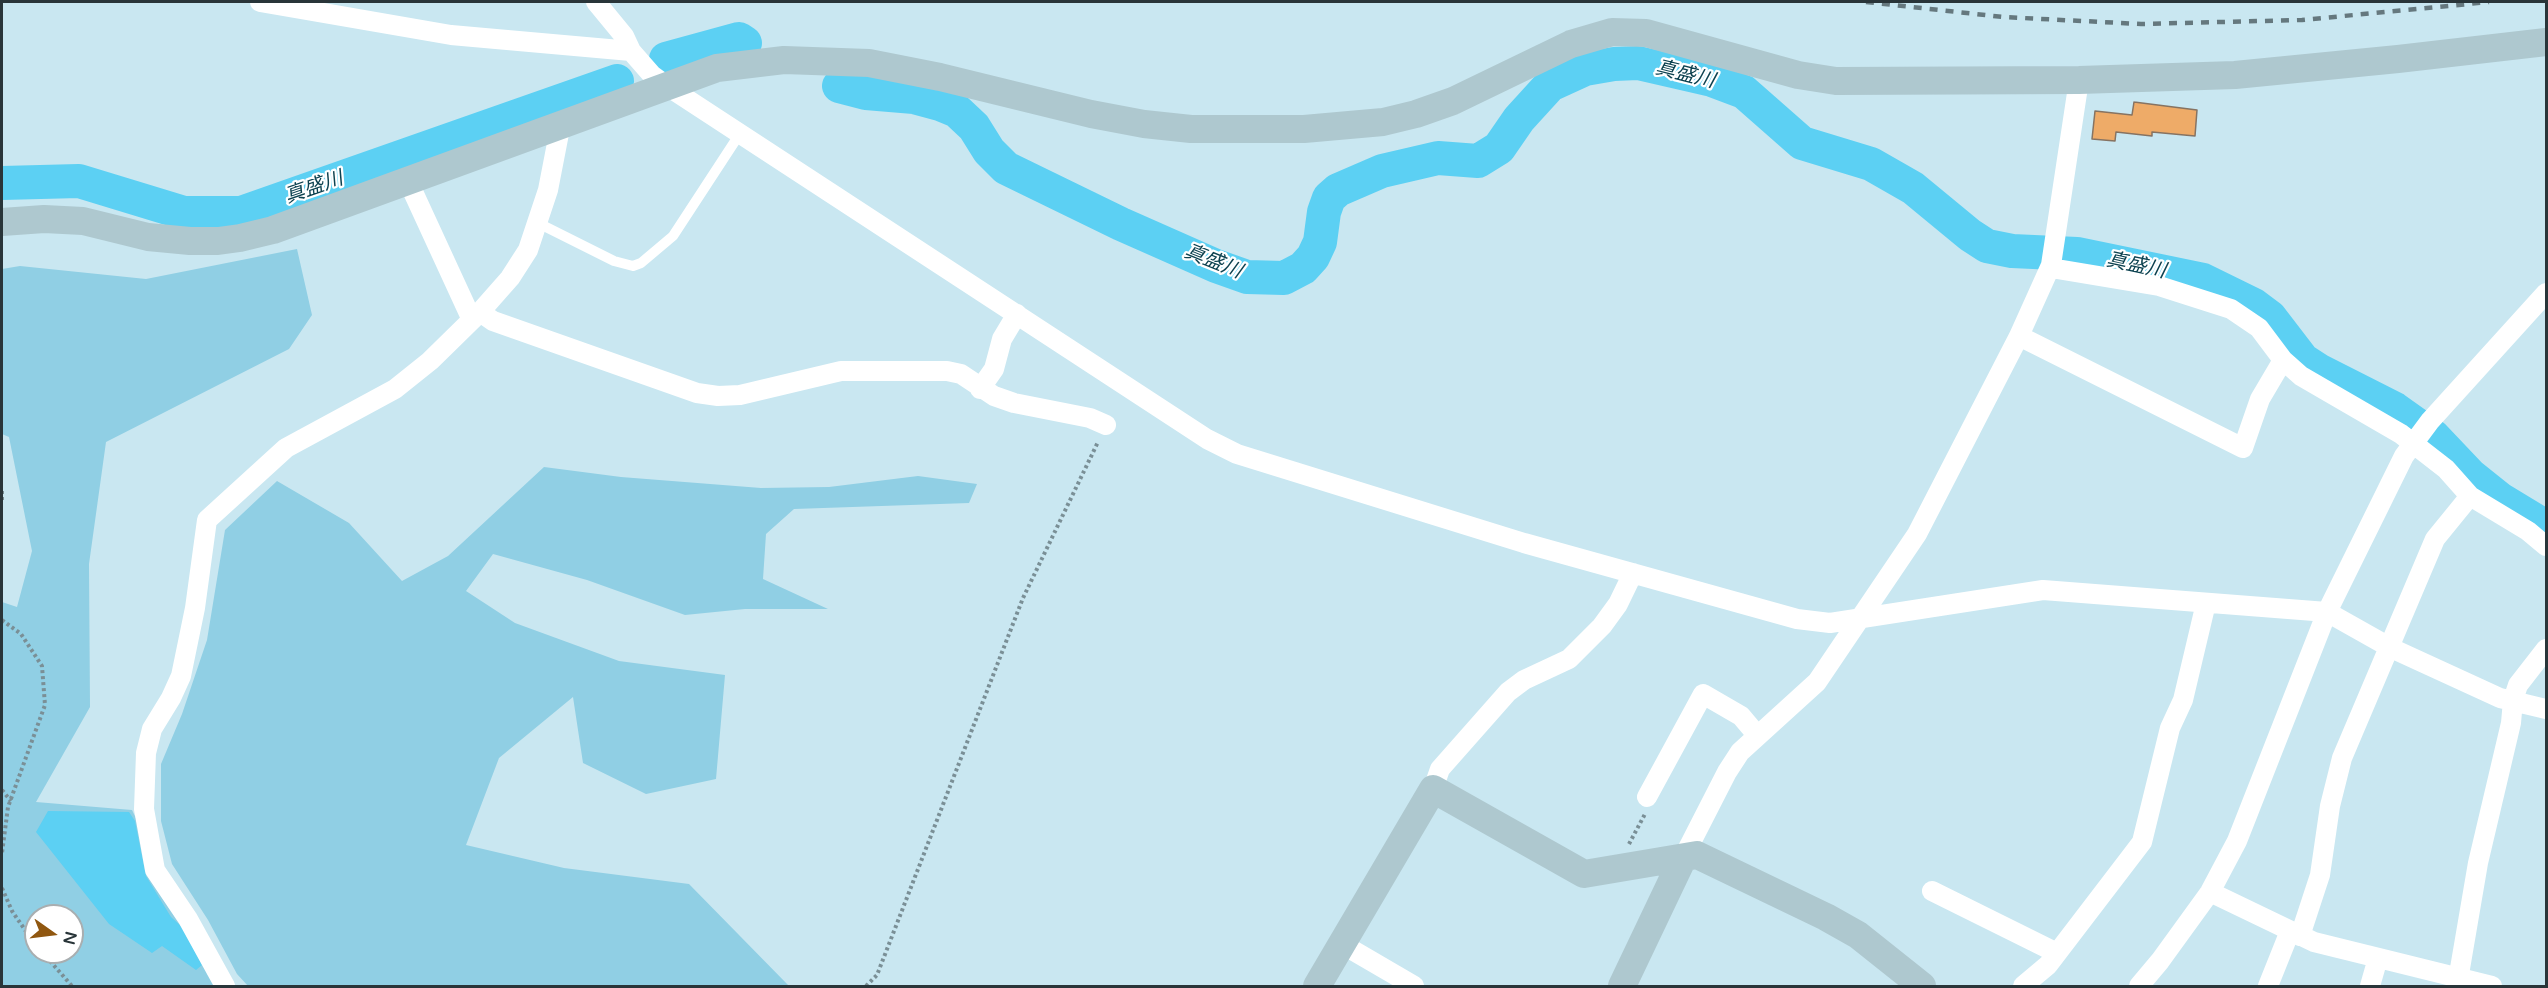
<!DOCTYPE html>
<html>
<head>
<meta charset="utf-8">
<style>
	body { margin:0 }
	#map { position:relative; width:2548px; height:988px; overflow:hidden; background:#c9e7f1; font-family:"Varela Round",sans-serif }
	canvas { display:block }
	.frame { position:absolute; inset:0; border:3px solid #293539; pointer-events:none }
	.north { position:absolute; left:24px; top:904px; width:60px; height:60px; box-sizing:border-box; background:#fff; border:2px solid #a9aeb0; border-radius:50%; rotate:104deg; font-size:16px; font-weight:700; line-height:24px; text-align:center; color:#293539 }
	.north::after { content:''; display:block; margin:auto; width:21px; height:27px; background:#905710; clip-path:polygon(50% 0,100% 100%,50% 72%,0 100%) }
</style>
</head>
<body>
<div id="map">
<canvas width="2548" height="988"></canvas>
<div class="frame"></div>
<div class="north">N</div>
</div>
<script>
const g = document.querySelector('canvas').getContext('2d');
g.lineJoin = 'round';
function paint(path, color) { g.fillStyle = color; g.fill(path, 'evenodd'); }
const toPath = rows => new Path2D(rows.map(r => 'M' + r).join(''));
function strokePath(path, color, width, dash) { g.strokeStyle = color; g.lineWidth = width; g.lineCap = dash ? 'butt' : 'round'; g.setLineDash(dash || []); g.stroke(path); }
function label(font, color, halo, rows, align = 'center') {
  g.font = font + ' "Varela Round","Noto Sans JP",sans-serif'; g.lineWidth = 4.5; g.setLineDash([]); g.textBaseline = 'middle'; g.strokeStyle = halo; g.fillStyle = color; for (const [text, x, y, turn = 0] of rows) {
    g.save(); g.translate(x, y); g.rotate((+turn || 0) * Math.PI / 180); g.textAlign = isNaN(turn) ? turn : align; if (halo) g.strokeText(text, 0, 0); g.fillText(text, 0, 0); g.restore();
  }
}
const green = toPath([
	[297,249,312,315,289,349,106,442,89,564,90,707,36,802,132,810,217,986,2,986,2,602,17,607,32,551,9,437,2,434,2,269,20,266,146,279],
	[36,916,72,916,72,952,36,952],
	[544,467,621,477,761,488,829,487,918,476,977,484,969,503,794,509,766,534,763,579,828,609,745,609,685,615,587,580,493,554,466,591,515,623,619,661,725,675,716,779,646,794,583,763,573,697,499,758,466,845,564,868,689,884,789,986,248,986,237,974,208,920,172,864,161,821,161,764,182,714,207,640,225,530,277,481,349,523,402,581,448,556]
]);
const water = toPath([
	[48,811,129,812,135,821,146,876,171,917,181,926,202,965,196,970,162,946,152,953,109,924,36,832]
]);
const river = toPath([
	[666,59,739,39,745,43],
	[839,86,866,93,914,97,940,104,957,111,974,127,989,151,1006,168,1121,224,1216,266,1247,277,1284,278,1303,268,1313,257,1320,242,1324,212,1329,198,1338,190,1382,171,1438,158,1478,161,1499,148,1519,119,1550,85,1585,69,1614,64,1638,63,1712,80,1744,92,1802,143,1871,164,1913,188,1970,235,1987,246,2012,251,2077,254,2203,280,2254,305,2270,317,2303,360,2320,371,2395,409,2433,436,2470,475,2500,499,2546,527],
	[2,183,79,181,184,213,241,213,617,81]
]);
const building = toPath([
	[2134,102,2197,110,2195,136,2152,132,2152,136,2116,132,2115,141,2092,139,2095,111,2132,115,2134,102]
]);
const path = toPath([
	[2,491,2,501],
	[2,620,21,634,42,666,45,705,8,807,2,853],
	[2,790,11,801],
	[1629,844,1645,814],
	[2,888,12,911,36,946],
	[42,952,72,986],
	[866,986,877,975,1023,598,1098,442]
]);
const lane = toPath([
	[538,223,614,261,633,266,641,263,673,236,739,135]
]);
const street = toPath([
	[260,2,451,35,631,51],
	[596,2,624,36,631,51,652,75,667,86,1207,439,1237,454,1524,543,1797,619,1830,623,2043,590,2327,612,2391,648,2500,698,2546,709],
	[408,181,472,320],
	[2051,268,2159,286,2231,309,2259,328,2283,360,2301,376,2401,434,2446,469,2470,496,2528,531,2546,546],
	[480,312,493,321,697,393,718,396,740,395,841,371,947,371,961,374,994,396,1014,403,1090,418,1106,425],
	[2019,336,2243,448,2260,399,2283,360],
	[980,389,994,369,1002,339,1017,314],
	[1433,789,1440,769,1508,692,1524,680,1569,659,1602,626,1618,604,1633,573],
	[1647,797,1703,694,1741,716,1757,735],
	[1683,858,1727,772,1740,752,1817,682,1917,534,2019,336,2051,265,2079,80],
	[1932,891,2057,953],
	[2210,892,2314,942,2492,986],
	[2300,936,2320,875,2330,806,2342,758,2435,539,2470,496],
	[1342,944,1414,986],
	[225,986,188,919,155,870,144,809,146,753,152,729,171,698,181,676,195,608,207,520,286,448,395,389,430,361,480,312,510,278,528,250,548,190,561,123],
	[2023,986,2048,965,2142,842,2170,728,2183,700,2206,603],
	[2139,986,2160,961,2210,892,2237,841,2327,612,2404,456,2430,421,2546,293],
	[2268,986,2290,931],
	[2370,986,2378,958],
	[2457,986,2478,863,2511,723,2513,700,2518,685,2546,649]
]);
const secondary = toPath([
	[2,222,44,219,83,221,148,237,190,241,218,241,240,238,273,230,717,68,784,60,869,63,940,77,1091,114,1144,124,1191,129,1304,129,1383,122,1416,114,1453,101,1571,44,1612,32,1646,33,1798,75,1836,81,2079,80,2235,75,2398,59,2546,42],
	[1317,986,1433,789,1584,874,1697,855,1826,917,1858,935,1922,986],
	[1622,986,1683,858]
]);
const rail = toPath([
	[1866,2,2003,17,2141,24,2302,20,2489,2]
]);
const waterNames = [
	["真盛川",1685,75,14],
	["真盛川",314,188,-19],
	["真盛川",1213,262,22],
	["真盛川",2136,266,12]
];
paint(green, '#90cfe4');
paint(water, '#5cd0f3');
strokePath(river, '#5cd0f3', 34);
paint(building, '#eeab68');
strokePath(building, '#867362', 1.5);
strokePath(path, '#7a8f96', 4, [3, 3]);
strokePath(lane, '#fff', 10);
strokePath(street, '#fff', 20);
strokePath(secondary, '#aec8cf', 28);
strokePath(rail, '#65787e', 4.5, [8, 8]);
label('italic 20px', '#0d4250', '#fff', waterNames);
</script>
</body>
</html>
